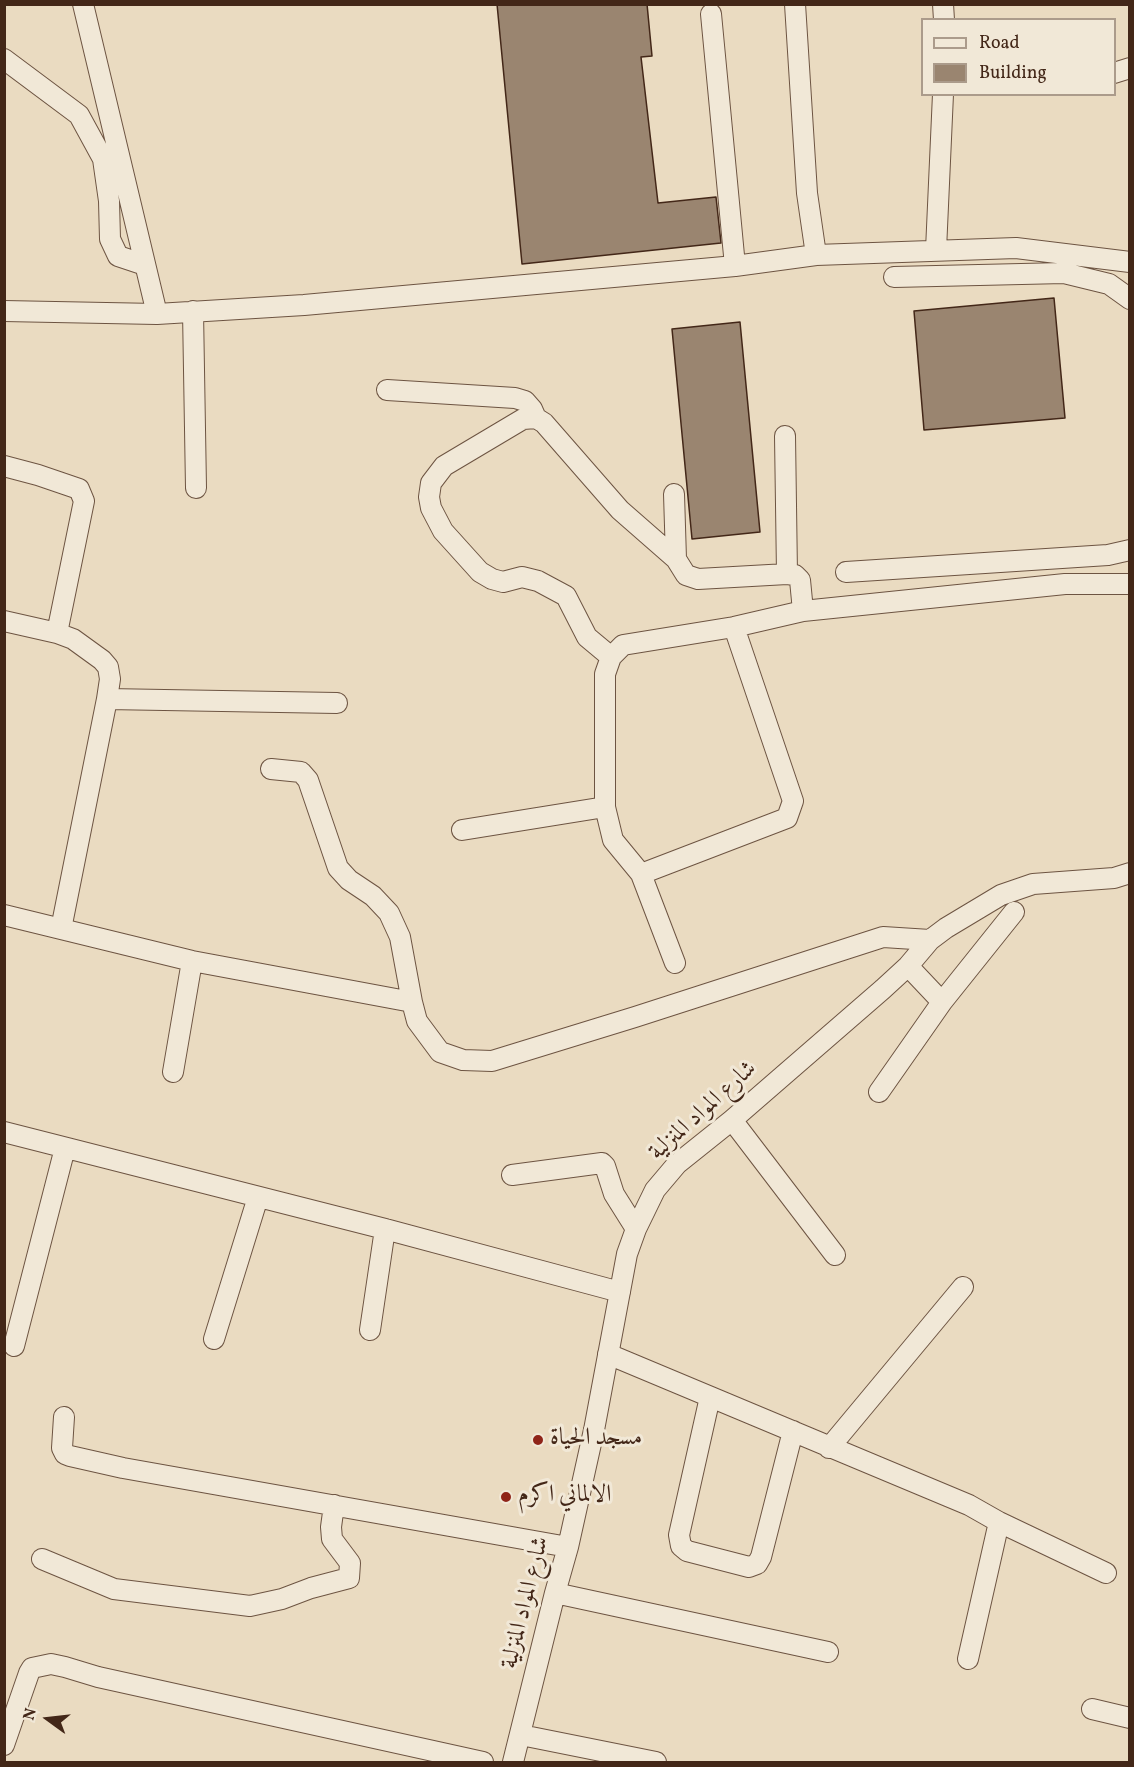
<!DOCTYPE html>
<html>
<head>
<meta charset="utf-8">
<style>
	body { margin:0 }
	#map { position:relative; width:1134px; height:1767px; overflow:hidden; background:#eadbc1; font-family:Vollkorn,serif }
	canvas { display:block }
	.frame { position:absolute; inset:0; border:6px solid #432718; pointer-events:none }
	.legend { position:absolute; left:921px; top:18px; width:195px; height:78px; box-sizing:border-box; background:#f1e8d7; border:2px solid #ab9b8b; margin:0; padding:8px 10px; list-style:none; font-size:18px; color:#432718 }
	.legend li { display:flex; align-items:center; gap:12px; height:30px }
	.legend b { width:30px; border:2px solid #ab9b8b }
	.north { position:absolute; left:18px; top:1689px; width:60px; height:60px; -webkit-text-stroke:4px #f1e8d7; paint-order:stroke; rotate:285deg; font-size:16px; font-weight:700; line-height:24px; text-align:center; color:#432718 }
	.north::after { content:''; display:block; margin:auto; width:21px; height:27px; background:#432718; clip-path:polygon(50% 0,100% 100%,50% 72%,0 100%) }
</style>
</head>
<body>
<div id="map">
<canvas width="1134" height="1767"></canvas>
<div class="frame"></div>
<ul class="legend">
<li><b style="height:8px;background:#f1e8d7"></b>Road</li>
<li><b style="height:16px;background:#9a8570"></b>Building</li>
</ul>
<div class="north">N</div>
</div>
<script>
const g = document.querySelector('canvas').getContext('2d');
g.lineJoin = 'round';
function paint(path, color) { g.fillStyle = color; g.fill(path, 'evenodd'); }
const toPath = rows => new Path2D(rows.map(r => 'M' + r).join(''));
function strokePath(path, color, width, dash) { g.strokeStyle = color; g.lineWidth = width; g.lineCap = dash ? 'butt' : 'round'; g.setLineDash(dash || []); g.stroke(path); }
function label(font, color, halo, rows, align = 'center') {
  g.font = font + ' Vollkorn,Amiri,serif'; g.lineWidth = 6; g.setLineDash([]); g.textBaseline = 'middle'; g.strokeStyle = halo; g.fillStyle = color; for (const [text, x, y, turn = 0] of rows) {
    g.save(); g.translate(x, y); g.rotate((+turn || 0) * Math.PI / 180); g.textAlign = isNaN(turn) ? turn : align; if (halo) g.strokeText(text, 0, 0); g.fillText(text, 0, 0); g.restore();
  }
}
const building = toPath([
	[497,4,647,4,652,56,641,57,658,203,716,197,721,243,522,264,497,4],
	[1054,298,1065,418,924,430,914,311,1054,298],
	[740,322,760,532,692,539,672,329,740,322]
]);
const minor = toPath([
	[83,4,157,314],
	[795,4,807,193,816,255],
	[943,4,944,20],
	[711,14,735,266],
	[4,59,79,115,103,159,109,201,110,239,118,256,145,265],
	[1114,73,1130,68],
	[936,250,943,94],
	[894,277,1064,273,1109,284,1130,299],
	[4,311,157,314,304,305,735,266,816,255,1016,248,1130,262],
	[193,311,196,488],
	[387,390,515,398,525,401,532,409,536,418],
	[785,436,787,574],
	[4,466,38,475,79,489,84,501,57,633],
	[674,494,676,559,686,575,698,579,787,574,795,575,800,580,803,611],
	[846,572,1108,555,1130,550],
	[4,621,57,633,73,639,102,660,108,667,110,679,107,699,61,929],
	[611,657,587,637,566,596,538,581,522,577,503,582,492,579,480,572,443,531,431,508,429,497,431,483,444,466,523,419,536,418,544,423,620,510,676,559],
	[107,699,337,703],
	[271,769,301,772,308,780,338,868,349,880,373,896,389,913,400,937,412,1002],
	[462,830,605,807],
	[641,874,787,818,793,801,734,627],
	[4,915,192,961,412,1002,417,1021,440,1052,463,1060,492,1061,635,1017,883,937,930,940],
	[675,963,641,874,613,840,605,807,605,674,611,657,623,645,734,627,803,611,1065,584,1130,584],
	[908,966,942,1002],
	[173,1072,192,961],
	[879,1092,942,1002,1014,912],
	[732,1120,835,1255],
	[4,1132,385,1229,620,1292],
	[512,1175,602,1163,605,1166,614,1194,636,1229],
	[370,1330,385,1229],
	[214,1339,258,1197],
	[14,1346,65,1148],
	[608,1354,969,1505,999,1522,1106,1573],
	[710,1397,679,1535,681,1546,687,1551,749,1567,757,1564,761,1557,793,1431],
	[64,1417,62,1448,65,1454,70,1456,123,1468,568,1547],
	[829,1448,963,1287],
	[42,1559,114,1589,250,1606,282,1599,311,1588,349,1578,350,1563,332,1539,331,1527,334,1505],
	[555,1593,828,1652],
	[968,1659,999,1522],
	[1092,1709,1130,1718],
	[521,1735,656,1762],
	[4,1745,29,1673,32,1668,51,1664,65,1667,98,1677,483,1762],
	[513,1762,555,1593,568,1547,594,1430,627,1254,636,1229,655,1190,677,1164,732,1120,883,989,908,966,930,940,946,928,1001,895,1033,884,1114,878,1130,873]
]);
const markers = [
	[538,1440,6,"#8f2418"],
	[506,1497,6,"#8f2418"]
];
const streetNames = [
	["شارع المواد المنزلية",704,1112,-42],
	["شارع المواد المنزلية",527,1603,-76]
];
const poiNames = [
	["مسجد الحياة",550,1440],
	["الالماني اكرم",518,1497]
];
paint(building, '#9a8570');
strokePath(building, '#432718', 1.5);
strokePath(minor, '#6d5442', 22);
strokePath(minor, '#f1e8d7', 20);
for (const [x, y, r, color] of markers) { const dot = new Path2D(); dot.arc(x, y, r, 0, 2 * Math.PI); g.fillStyle = color; g.fill(dot); strokePath(dot, '#f1e8d7', 2); }
label('24px', '#432718', '#f1e8d7', streetNames);
label('24px', '#432718', '#f1e8d7', poiNames, 'left');
</script>
</body>
</html>
